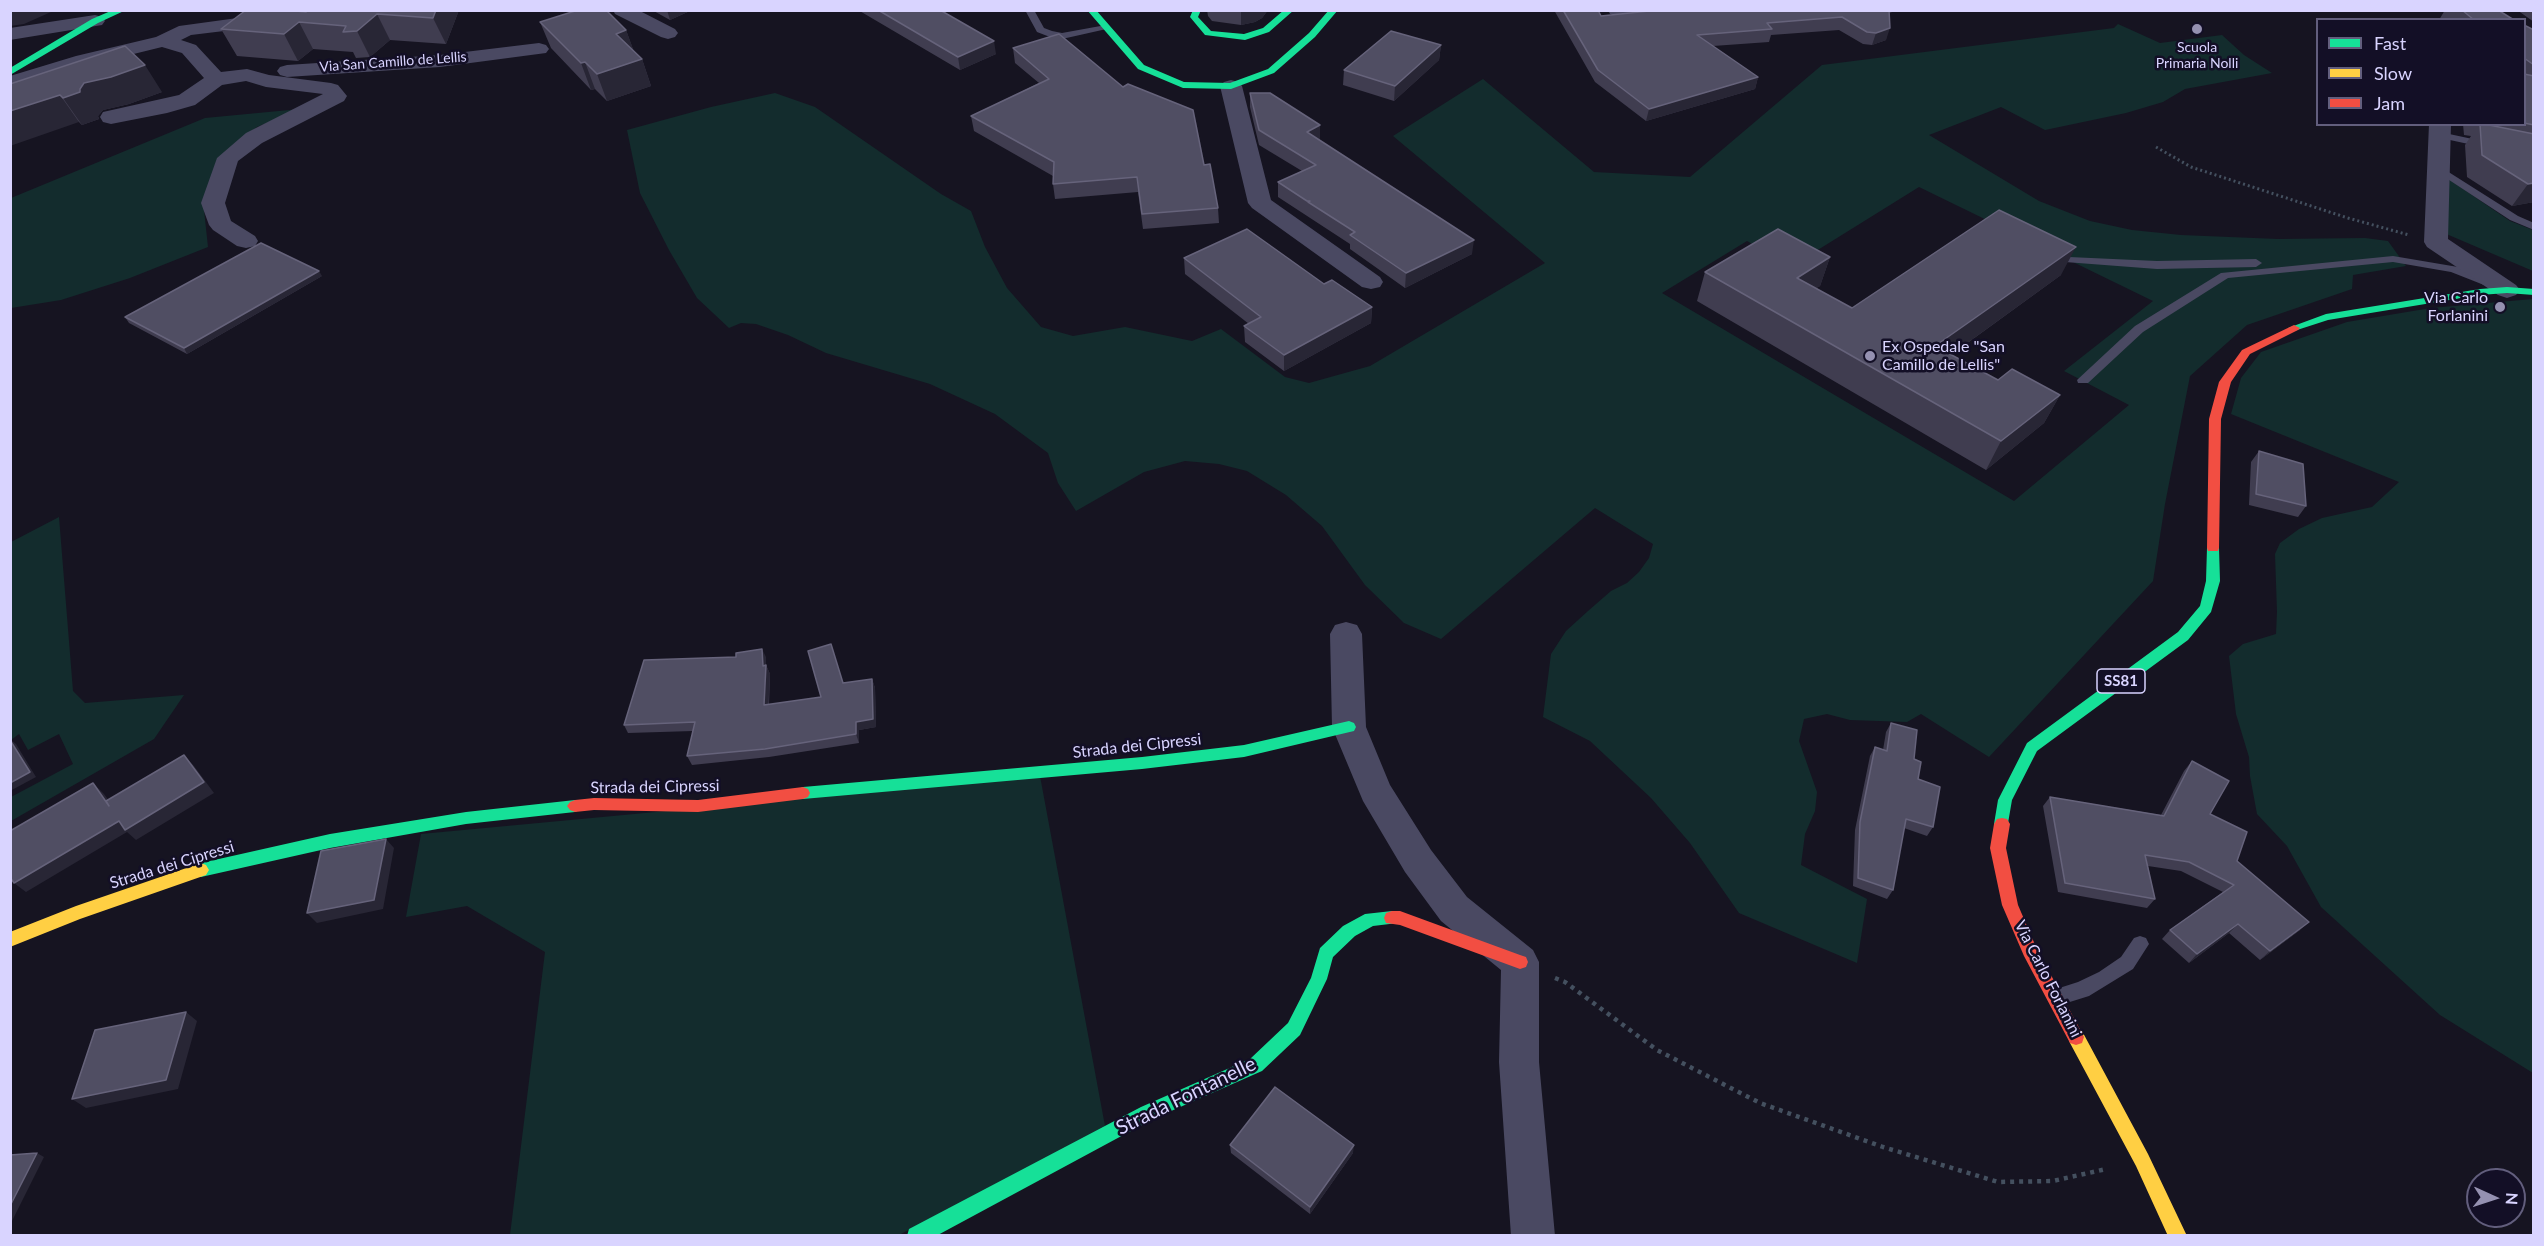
<!DOCTYPE html>
<html>
<head>
<meta charset="utf-8">
<style>
	body { margin:0 }
	#map { position:relative; width:2544px; height:1246px; overflow:hidden; background:#161421; font-family:Lato,sans-serif }
	canvas { display:block }
	.frame { position:absolute; inset:0; border:12px solid #d9d4ff; pointer-events:none }
	.legend { position:absolute; left:2316px; top:18px; width:210px; height:108px; box-sizing:border-box; background:#130f26; border:2px solid #625e7d; margin:0; padding:8px 10px; list-style:none; font-size:18px; color:#d9d4ff }
	.legend li { display:flex; align-items:center; gap:12px; height:30px }
	.legend b { width:30px; border:2px solid #625e7d }
	.north { position:absolute; left:2466px; top:1168px; width:60px; height:60px; box-sizing:border-box; background:#130f26; border:2px solid #625e7d; border-radius:50%; rotate:93deg; font-size:16px; font-weight:700; line-height:24px; text-align:center; color:#d9d4ff }
	.north::after { content:''; display:block; margin:auto; width:21px; height:27px; background:#9591b1; clip-path:polygon(50% 0,100% 100%,50% 72%,0 100%) }
</style>
</head>
<body>
<div id="map">
<canvas width="2544" height="1246"></canvas>
<div class="frame"></div>
<ul class="legend">
<li><b style="height:8px;background:#16e098"></b>Fast</li>
<li><b style="height:8px;background:#ffcf43"></b>Slow</li>
<li><b style="height:8px;background:#f24e42"></b>Jam</li>
</ul>
<div class="north">N</div>
</div>
<script>
const g = document.querySelector('canvas').getContext('2d');
g.lineJoin = 'round';
function paint(path, color) { g.fillStyle = color; g.fill(path, 'evenodd'); }
const toPath = rows => new Path2D(rows.map(r => 'M' + r).join(''));
function strokePath(path, color, width, dash) { g.strokeStyle = color; g.lineWidth = width; g.lineCap = dash ? 'butt' : 'round'; g.setLineDash(dash || []); g.stroke(path); }
function label(font, color, halo, rows, align = 'center') {
  g.font = font + ' Lato,sans-serif'; g.lineWidth = 5; g.setLineDash([]); g.textBaseline = 'middle'; g.strokeStyle = halo; g.fillStyle = color; for (const [text, x, y, turn = 0] of rows) {
    g.save(); g.translate(x, y); g.rotate((+turn || 0) * Math.PI / 180); g.textAlign = isNaN(turn) ? turn : align; if (halo) g.strokeText(text, 0, 0); g.fillText(text, 0, 0); g.restore();
  }
}
const green = toPath([
	[2118,24,2160,43,2222,35,2244,55,2272,73,2185,89,2163,102,2126,113,2045,130,2001,107,1929,135,2039,201,2090,221,2132,230,2181,235,2278,239,2365,238,2388,241,2406,266,2353,275,2352,289,2247,325,2190,376,2165,504,2153,581,1989,757,1921,714,1907,722,1850,720,1827,714,1804,719,1799,741,1817,792,1815,811,1805,834,1801,865,1867,899,1857,963,1739,913,1690,843,1651,798,1590,741,1543,717,1551,654,1566,631,1588,611,1611,591,1627,583,1639,572,1649,558,1653,544,1595,508,1441,639,1404,623,1365,585,1322,526,1286,495,1247,471,1219,464,1185,461,1144,472,1076,511,1058,483,1048,453,995,414,930,384,826,353,788,335,756,324,741,323,729,328,697,298,669,250,640,193,627,130,711,107,775,93,815,107,941,194,971,211,985,247,1007,288,1041,327,1073,336,1125,327,1192,341,1221,329,1285,377,1309,383,1370,366,1545,263,1393,136,1483,79,1594,172,1690,177,1822,65,2114,28],
	[1919,187,2153,301,2064,371,2129,405,2014,501,1662,293,1747,241,1792,266],
	[300,109,257,127,238,141,204,210,208,247,130,278,61,300,11,308,11,198,205,118],
	[2444,176,2510,221,2533,230,2533,271,2444,233],
	[2533,299,2533,1073,2440,1015,2321,907,2287,846,2257,814,2250,776,2249,757,2236,714,2229,656,2243,644,2276,634,2277,612,2275,554,2280,543,2299,529,2322,518,2372,507,2399,482,2231,414,2241,378,2261,352,2347,322,2431,308],
	[59,517,73,691,85,703,184,695,154,739,11,821,11,797,73,764,59,734,28,750,19,734,11,740,11,542],
	[1040,776,1105,1126,899,1235,510,1235,545,952,467,906,406,917,421,834]
]);
const pathFar1 = toPath([
	[2156,147,2191,167,2348,218,2409,235]
]);
const path = toPath([
	[1555,978,1565,982,1657,1050,1760,1103,1883,1147,1998,1182,2053,1181,2106,1169]
]);
const lane = toPath([
	[1025,10,1034,10,1044,28,1052,31,1062,33,1106,25,1111,28,1062,39,1050,37,1037,32,1025,10],
	[2440,132,2491,143,2492,145,2487,148,2436,137,2436,133,2440,132],
	[2447,171,2518,216,2534,223,2534,230,2510,220,2443,176,2442,174,2447,171],
	[2393,256,2458,267,2490,281,2484,285,2451,272,2393,262,2228,278,2143,332,2088,383,2078,383,2077,380,2135,326,2221,273,2393,256],
	[2069,257,2157,261,2256,259,2262,263,2256,267,2157,269,2065,262,2063,260,2069,257],
	[2140,936,2146,938,2149,944,2133,969,2089,996,2057,1006,2050,1003,2048,997,2050,991,2078,982,2099,972,2121,957,2134,938,2140,936]
]);
const street = toPath([
	[296,10,357,10,355,14,348,16,191,35,181,40,196,45,221,72,247,69,269,75,331,83,338,85,347,96,344,101,262,143,238,161,225,203,231,221,255,236,258,241,255,246,246,248,237,246,213,230,209,225,201,203,217,158,246,133,323,94,266,87,246,81,222,85,195,105,167,113,111,124,103,122,100,117,103,112,179,95,204,78,182,53,162,47,89,65,10,89,10,76,76,56,156,37,179,26,296,10],
	[613,10,638,10,675,29,678,33,675,37,668,39,661,37,615,14,613,10],
	[1608,10,1695,10,1693,14,1686,16,1641,21,1610,14,1608,10],
	[95,15,102,17,105,21,102,25,10,40,10,28,95,15],
	[539,43,546,45,549,49,546,53,440,67,287,77,280,75,277,71,280,67,287,65,440,55,539,43],
	[1231,80,1238,82,1242,86,1271,200,1380,277,1383,282,1380,287,1371,289,1362,287,1252,208,1248,203,1220,86,1224,82,1231,80],
	[2429,124,2451,124,2448,239,2516,285,2520,290,2516,295,2507,298,2498,295,2427,247,2424,242,2429,124],
	[1346,622,1357,625,1362,634,1366,727,1390,785,1431,850,1467,897,1533,950,1539,962,1539,1062,1555,1236,1511,1236,1499,1062,1501,970,1441,921,1405,872,1363,801,1332,727,1330,634,1335,625,1346,622]
]);
const fast = toPath([
	[113,10,126,10,98,23,10,75,10,68,92,19,113,10],
	[1087,10,1096,10,1144,65,1184,82,1230,83,1268,69,1309,33,1329,10,1338,10,1315,37,1274,73,1231,89,1183,88,1138,69,1087,10],
	[1193,10,1201,10,1198,17,1211,31,1244,34,1263,28,1284,10,1294,10,1269,32,1245,40,1205,35,1190,17,1193,10],
	[2507,287,2534,289,2534,295,2507,293,2480,295,2328,320,2294,331,2288,328,2326,314,2480,289,2507,287],
	[2213,543,2219,548,2220,581,2211,612,2188,640,2037,751,2012,800,2007,829,2002,830,1997,829,1994,824,1998,800,2027,743,2178,632,2200,606,2206,581,2207,548,2213,543],
	[1349,721,1354,723,1356,727,1354,731,1244,757,1142,769,803,799,798,797,796,793,798,789,803,787,1142,757,1244,745,1349,721],
	[575,800,580,802,583,806,580,810,575,812,466,824,330,848,201,877,196,875,193,870,196,865,201,863,330,834,466,812,575,800],
	[1392,911,1398,913,1400,918,1398,923,1373,926,1355,936,1333,957,1327,979,1300,1035,1262,1071,1153,1119,936,1236,907,1236,909,1229,1141,1107,1250,1059,1288,1023,1311,978,1320,948,1343,926,1365,914,1392,911]
]);
const slow = toPath([
	[201,863,206,865,209,870,206,875,80,919,10,947,10,932,76,906,201,863],
	[2076,1029,2082,1031,2148,1154,2187,1236,2168,1236,2136,1166,2070,1043,2068,1037,2070,1031,2076,1029]
]);
const jam = toPath([
	[2294,325,2300,328,2298,330,2250,354,2231,382,2221,419,2219,548,2218,551,2208,551,2207,548,2209,419,2219,382,2242,350,2294,325],
	[803,787,808,789,810,793,808,797,803,799,698,812,594,810,575,812,570,810,567,806,570,802,575,800,594,798,698,800,803,787],
	[2002,818,2007,819,2010,824,2006,848,2018,905,2036,947,2084,1037,2082,1043,2076,1045,2070,1043,2024,956,2002,905,1990,848,1994,824,1997,819,2002,818],
	[1392,911,1400,911,1520,955,1526,957,1528,962,1526,967,1520,969,1400,925,1386,923,1384,918,1386,913,1392,911]
]);
const wall = toPath([
	[308,10,459,10,446,44,390,40,370,57,356,58,353,52,313,49,298,61,237,56,221,29,306,12],
	[652,10,692,10,670,20],
	[858,10,940,10,996,54,960,70],
	[1207,10,1268,10,1262,18,1255,22,1241,25,1212,21,1208,16],
	[1554,10,1598,10,1601,16,1659,10,1898,10,1889,13,1886,40,1872,45,1863,44,1839,30,1771,35,1769,42,1713,46,1758,77,1755,89,1646,121,1595,82],
	[2445,10,2498,10,2514,20,2439,20],
	[2517,10,2534,10,2534,22],
	[540,22,626,30,634,52,642,59,651,86,607,101,595,89,591,90,551,48],
	[2524,25,2534,30,2534,202,2512,206,2467,177,2465,145,2471,136,2464,135,2463,124,2524,124],
	[1441,45,1439,60,1394,101,1343,85,1344,70],
	[1013,48,1204,165,1218,208,1219,223,1143,229,1138,192,1055,199,1053,184,1053,176,974,131,971,116,1039,83,1015,63],
	[10,84,162,92,129,104,103,110,98,116,99,119,82,125,79,122],
	[1250,93,1319,140,1472,254,1405,288,1350,249,1350,244,1278,197,1278,182,1302,171,1259,145,1250,107],
	[1830,257,1820,286,1816,288,1852,308,2061,275,1951,355,1998,380,2060,395,2044,423,1986,470,1697,301,1705,272],
	[1184,258,1324,284,1372,307,1371,323,1284,371,1245,342,1244,326,1249,324,1185,274],
	[322,276,187,354,129,323,125,317],
	[2259,451,2306,506,2298,517,2249,505,2251,462],
	[736,657,766,657,766,665,770,674,769,705,821,697,844,683,872,679,875,688,876,727,859,730,859,743,769,757,692,765,687,756,693,731,628,733,624,725],
	[1891,723,1914,759,1918,779,1933,827,1927,836,1904,828,1893,890,1887,899,1853,886,1855,830,1870,756,1875,747,1883,750,1886,732],
	[2192,761,2210,814,2237,861,2300,930,2260,960,2229,933,2189,963,2162,939,2170,930,2223,892,2181,871,2148,866,2155,899,2147,908,2058,892,2043,806,2050,797,2161,815,2184,771],
	[1230,1145,1353,1153,1310,1214,1231,1153]
]);
const shadedWall = toPath([
	[10,10,50,10,51,12,24,24,10,26],
	[436,10,459,10,446,44,433,18],
	[667,10,692,10,670,20],
	[1243,10,1268,10,1262,18,1255,22,1241,25,1241,11],
	[377,14,390,40,370,57,357,31],
	[299,22,313,49,298,61,284,34],
	[1890,28,1886,40,1872,45,1876,33],
	[626,30,636,57,616,34],
	[994,41,996,54,960,70,958,57],
	[1441,45,1439,60,1394,101,1395,86],
	[642,59,651,86,607,101,597,74],
	[585,62,595,89,591,90,581,63],
	[145,65,162,92,129,104,103,110,98,116,99,119,82,125,63,98,80,89,84,83],
	[1758,77,1755,89,1646,121,1649,109],
	[60,95,79,122,10,146,10,111],
	[1320,125,1320,140,1307,132],
	[2534,183,2534,202,2512,206,2528,184],
	[1474,240,1472,254,1405,288,1406,273],
	[2076,247,2061,275,1923,375,1935,346],
	[1830,257,1820,286,1788,306,1797,278],
	[319,271,322,276,187,354,184,348],
	[1372,307,1371,323,1284,371,1284,355],
	[2060,395,2044,423,1986,470,2001,441],
	[762,649,766,657,766,665,770,674,768,714,764,705],
	[872,679,875,688,876,727,859,730,859,743,856,734,856,722],
	[10,739,16,744,36,777,10,791],
	[184,755,194,766,214,793,136,840,127,832,26,892,14,883],
	[93,783,104,794,120,816,109,806],
	[386,839,394,848,383,909,317,923,307,913],
	[2309,922,2300,930,2260,960,2270,951],
	[2238,924,2229,933,2189,963,2197,954],
	[186,1012,197,1021,178,1089,86,1108,72,1099],
	[1354,1145,1353,1153,1310,1214,1310,1207],
	[37,1153,44,1157,10,1225,10,1206]
]);
const building = toPath([
	[246,10,285,10,306,12,308,10,436,10,433,18,377,14,357,31,343,32,346,26,299,22,284,34,221,29,246,10],
	[578,10,606,10,626,30,616,34,642,59,597,74,585,62,581,63,540,22,578,10],
	[878,10,940,10,994,41,958,57,878,10],
	[1563,10,1598,10,1601,16,1659,10,1889,10,1890,28,1876,33,1867,32,1842,17,1767,23,1772,29,1697,35,1758,77,1649,109,1598,70,1563,10],
	[2462,10,2498,10,2514,20,2474,20,2462,10],
	[2524,25,2534,30,2534,65,2524,58,2524,25],
	[1391,31,1441,45,1395,86,1344,70,1391,31],
	[1059,34,1123,87,1128,84,1193,110,1204,165,1210,164,1218,208,1142,214,1137,177,1053,184,1054,162,971,116,1049,79,1013,48,1059,34],
	[125,46,145,65,111,77,84,83,80,89,80,92,63,98,60,95,10,111,10,84,125,46],
	[2524,74,2534,76,2534,125,2524,123,2524,74],
	[1250,93,1270,93,1320,125,1307,132,1474,240,1406,273,1350,235,1355,232,1308,202,1310,201,1307,201,1278,182,1316,165,1259,130,1250,93],
	[2480,124,2484,124,2534,134,2534,183,2528,184,2482,155,2480,124],
	[1999,210,2076,247,1935,346,1998,380,2012,369,2060,395,2001,441,1705,272,1778,229,1830,257,1797,278,1852,308,1999,210],
	[1247,229,1324,284,1332,280,1372,307,1284,355,1244,326,1261,317,1184,258,1247,229],
	[261,243,319,271,184,348,125,317,261,243],
	[2259,451,2303,464,2306,506,2256,494,2259,451],
	[831,644,843,683,872,679,873,719,856,722,856,734,765,749,687,756,695,722,624,725,644,660,736,657,736,653,762,649,763,666,766,665,764,705,821,697,808,651,831,644],
	[1891,723,1917,730,1914,759,1921,762,1918,779,1940,787,1933,827,1906,819,1893,890,1858,878,1860,822,1875,747,1887,751,1891,723],
	[10,740,30,772,10,783,10,740],
	[184,755,204,782,125,830,119,821,14,883,10,877,10,831,93,783,109,806,106,801,184,755],
	[2192,761,2229,781,2210,814,2247,832,2237,861,2309,922,2270,951,2238,924,2197,954,2170,930,2234,885,2189,862,2145,855,2155,899,2065,883,2050,797,2164,816,2192,761],
	[386,839,374,900,307,913,321,851,386,839],
	[186,1012,166,1080,72,1099,95,1030,186,1012],
	[1275,1087,1354,1145,1310,1207,1230,1145,1275,1087],
	[37,1153,10,1206,10,1155,37,1153]
]);
const markers = [
	[2197,29,6,"#9591b1"],
	[2500,307,6,"#9591b1"],
	[1870,356,6,"#9591b1"]
];
const farPoinames = [
	["Scuola",2197,47],
	["Primaria Nolli",2197,63]
];
const farStreetnames = [
	["Via San Camillo de Lellis",393,62,-4]
];
const shields = [
	[2121,681,48]
];
const shieldNames = [
	["SS81",2121,681]
];
const poiNames = [
	["Via Carlo",2488,298],
	["Forlanini",2488,316],
	["Ex Ospedale \"San",1882,347,"left"],
	["Camillo de Lellis\"",1882,365,"left"]
];
const streetNames = [
	["Strada dei Cipressi",1137,746,-6],
	["Strada dei Cipressi",655,787,-1],
	["Strada dei Cipressi",172,865,-17],
	["Via Carlo Forlanini",2048,979,63]
];
const nearStreetnames = [
	["Strada Fontanelle",1186,1096,-26]
];
paint(green, '#132c2d');
strokePath(pathFar1, '#44505f', 3, [2, 3]);
strokePath(path, '#44505f', 4.5, [4, 5]);
paint(lane, '#4a4962');
paint(street, '#4a4962');
paint(fast, '#16e098');
paint(slow, '#ffcf43');
paint(jam, '#f24e42');
paint(wall, '#403d50');
paint(shadedWall, '#282635');
paint(building, '#504e63');
strokePath(building, '#66637b', 1.5);
for (const [x, y, r, color] of markers) { const dot = new Path2D(); dot.arc(x, y, r, 0, 2 * Math.PI); g.fillStyle = color; g.fill(dot); strokePath(dot, '#130f26', 2); }
label('14px', '#d9d4ff', '#130f26', farPoinames);
label('14px', '#d9d4ff', '#130f26', farStreetnames);
for (const [x, y, w] of shields) { const box = new Path2D(); box.roundRect(x - w / 2, y - 12, w, 24, 4.5); g.fillStyle = '#130f26'; g.fill(box); strokePath(box, '#d9d4ff', 1.5); }
label('bold 15px', '#d9d4ff', null, shieldNames);
label('16px', '#d9d4ff', '#130f26', poiNames, 'right');
label('16px', '#d9d4ff', '#130f26', streetNames);
label('20px', '#d9d4ff', '#130f26', nearStreetnames);
</script>
</body>
</html>
